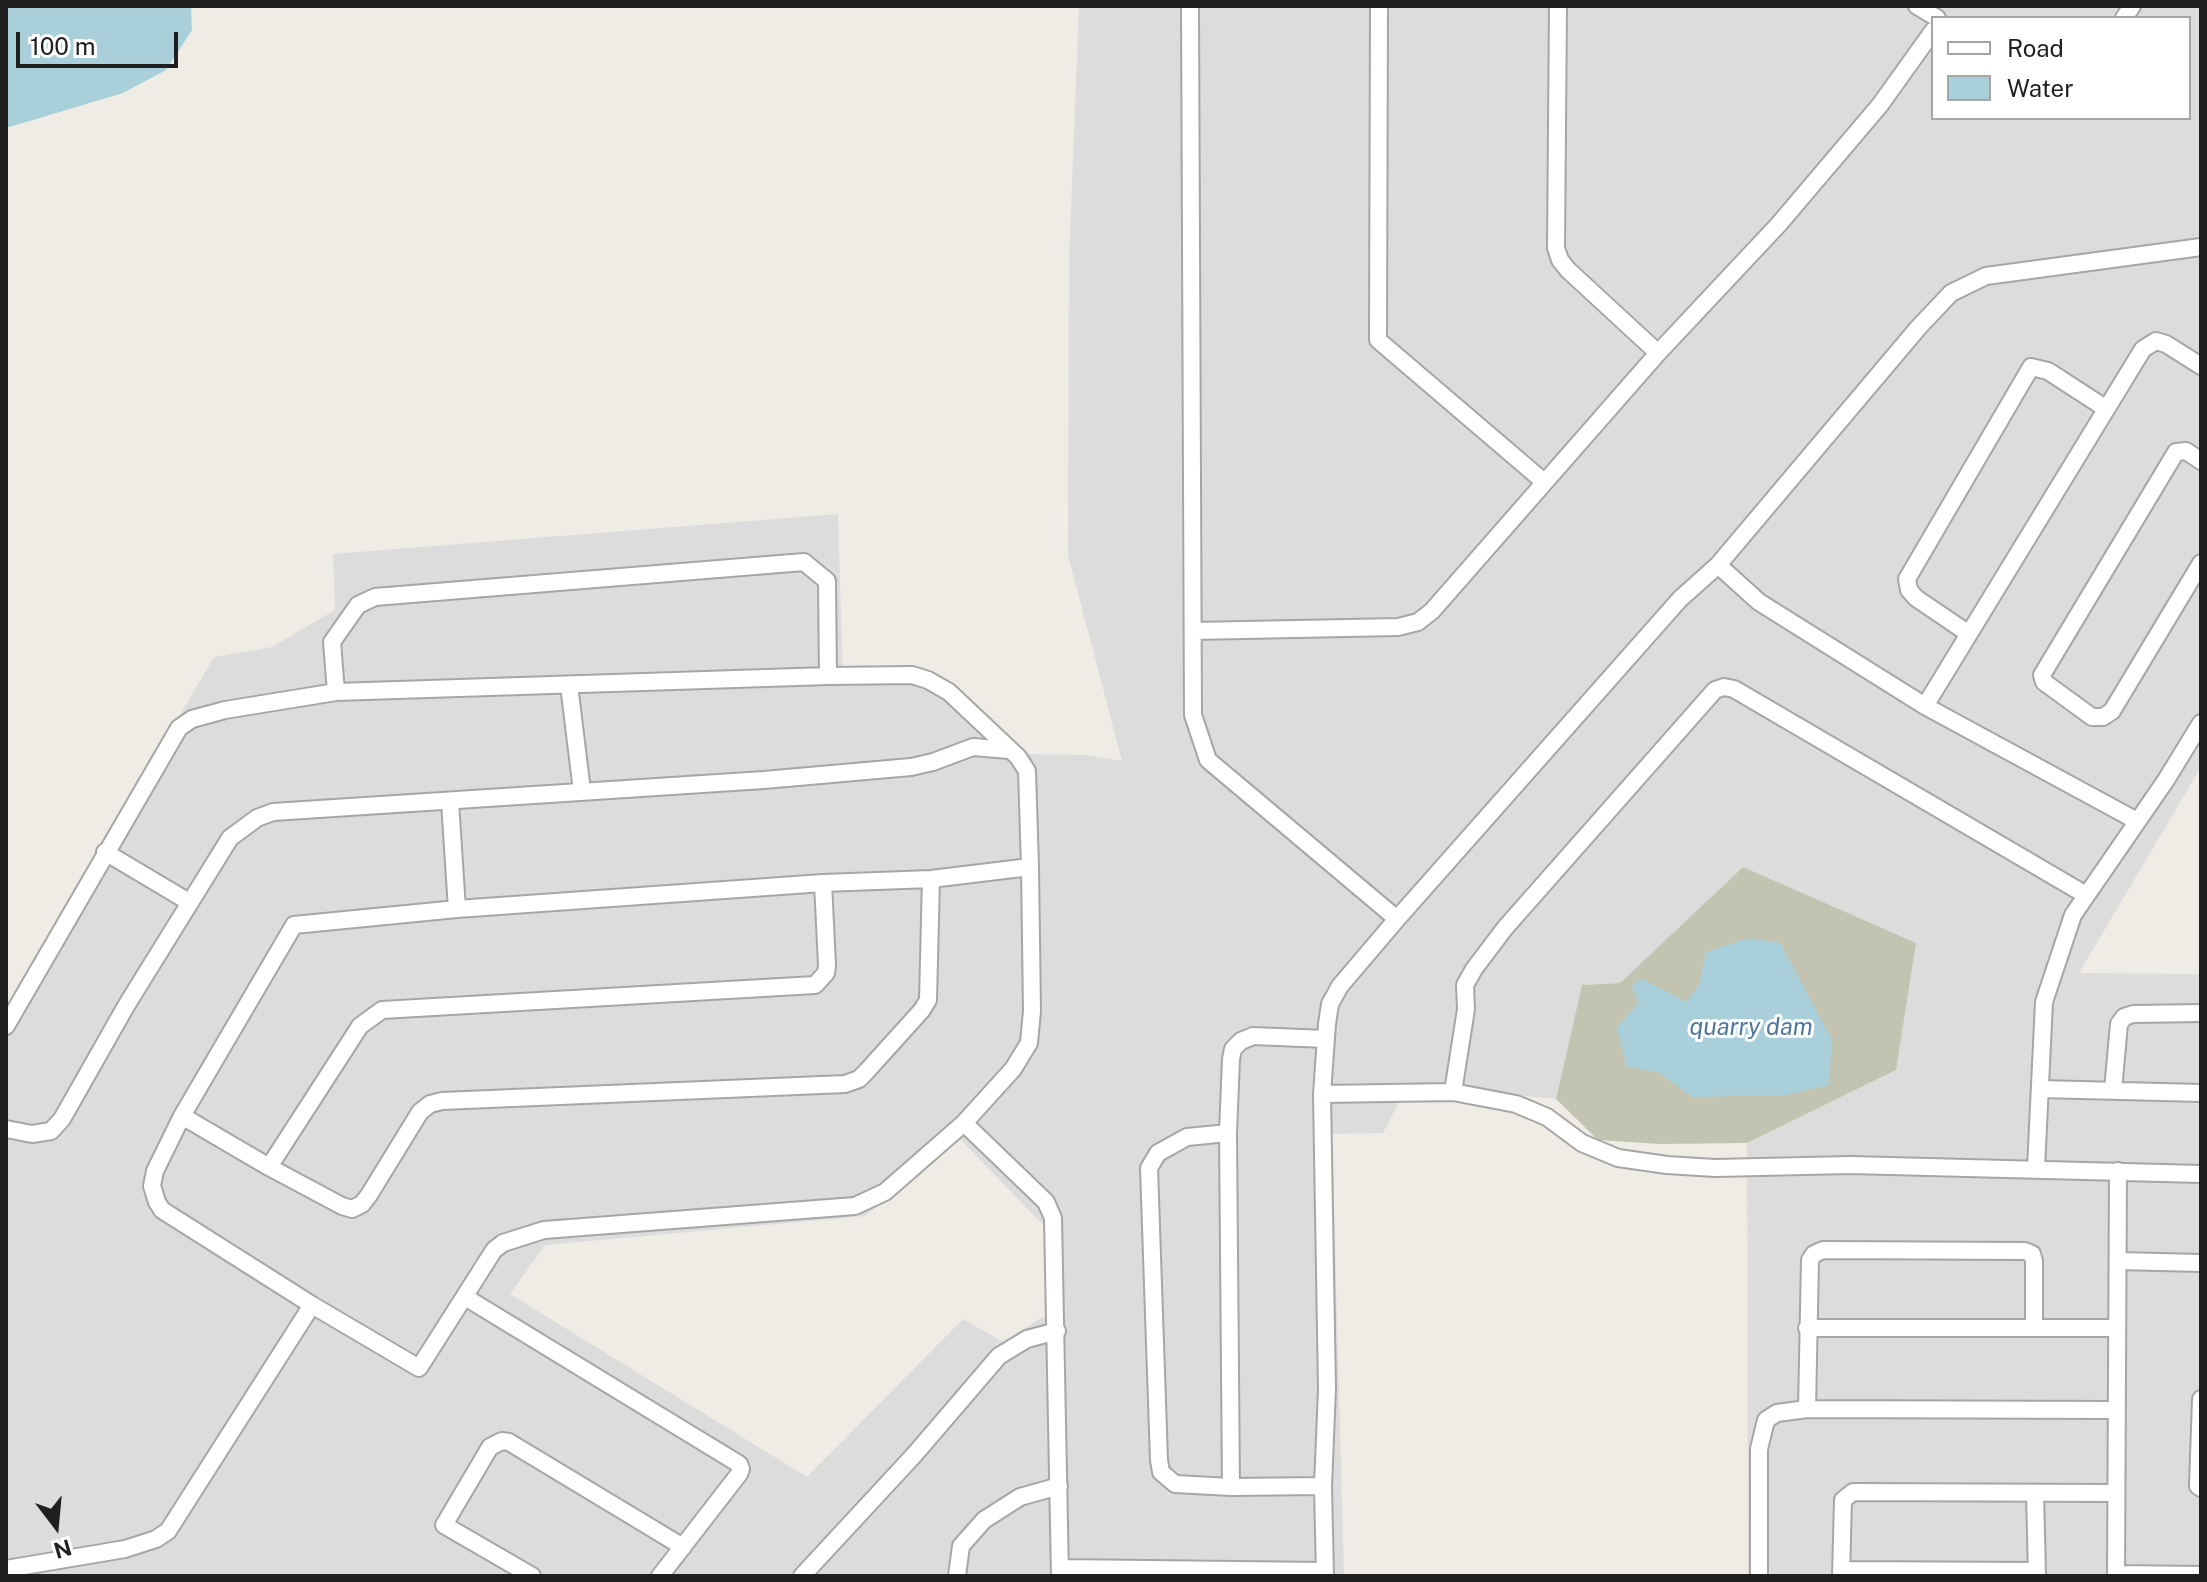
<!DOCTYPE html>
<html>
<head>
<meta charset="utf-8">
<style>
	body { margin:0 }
	#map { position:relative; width:2207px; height:1582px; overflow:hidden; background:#efece6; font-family:"Public Sans",sans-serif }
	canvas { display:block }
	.frame { position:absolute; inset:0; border:8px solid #1f1f1f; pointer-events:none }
	.legend { position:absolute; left:1931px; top:16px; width:260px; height:104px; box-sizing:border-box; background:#fff; border:2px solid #a5a5a5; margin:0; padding:10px 14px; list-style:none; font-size:24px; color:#1f1f1f }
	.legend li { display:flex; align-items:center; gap:16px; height:40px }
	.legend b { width:40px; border:2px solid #a5a5a5 }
	.north { position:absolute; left:16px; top:1486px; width:80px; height:80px; -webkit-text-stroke:6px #fff; paint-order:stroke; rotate:164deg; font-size:22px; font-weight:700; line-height:32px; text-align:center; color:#1f1f1f }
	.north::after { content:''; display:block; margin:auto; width:28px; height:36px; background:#1f1f1f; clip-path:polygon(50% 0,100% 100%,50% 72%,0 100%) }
	.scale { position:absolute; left:16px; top:32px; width:162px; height:36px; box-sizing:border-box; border:4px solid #1f1f1f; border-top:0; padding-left:10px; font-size:24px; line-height:28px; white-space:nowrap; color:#1f1f1f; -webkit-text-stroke:6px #fff; paint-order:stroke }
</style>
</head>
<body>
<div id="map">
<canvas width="2207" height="1582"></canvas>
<div class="frame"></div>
<ul class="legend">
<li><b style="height:10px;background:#fff"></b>Road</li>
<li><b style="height:22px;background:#a8cfda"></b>Water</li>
</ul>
<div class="north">N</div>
<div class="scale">100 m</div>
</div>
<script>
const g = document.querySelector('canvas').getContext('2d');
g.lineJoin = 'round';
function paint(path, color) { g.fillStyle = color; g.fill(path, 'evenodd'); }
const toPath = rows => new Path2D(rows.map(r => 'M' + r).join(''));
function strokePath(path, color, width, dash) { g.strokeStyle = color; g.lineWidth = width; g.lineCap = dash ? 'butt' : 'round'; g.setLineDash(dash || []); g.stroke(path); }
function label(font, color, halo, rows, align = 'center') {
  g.font = font + ' "Public Sans",sans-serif'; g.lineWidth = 6; g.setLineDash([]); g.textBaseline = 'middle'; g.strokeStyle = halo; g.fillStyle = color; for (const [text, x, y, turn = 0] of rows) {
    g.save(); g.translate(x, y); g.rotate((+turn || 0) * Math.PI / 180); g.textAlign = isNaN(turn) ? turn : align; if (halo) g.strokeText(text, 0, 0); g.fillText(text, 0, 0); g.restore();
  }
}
const residential = toPath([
	[1079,6,2201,6,2201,767,2079,973,2201,974,2201,1576,1748,1576,1747,1143,1896,1070,1743,867,1620,983,1582,985,1556,1099,1408,1084,1383,1133,1332,1134,1344,1576,6,1576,6,1011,214,657,272,647,335,610,333,554,838,514,843,678,945,682,1019,754,1085,755,1122,761,1068,555,1069,258],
	[1933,18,2189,18,2189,118,1933,118],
	[959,1138,1044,1226,1052,1311,1003,1342,963,1319,807,1477,510,1294,545,1245,865,1216]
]);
const construction = toPath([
	[1743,867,1916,943,1896,1070,1747,1143,1660,1144,1598,1140,1556,1099,1582,985,1620,983]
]);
const water = toPath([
	[6,6,191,6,192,30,166,70,123,93,6,128],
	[1748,938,1780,943,1832,1040,1829,1085,1787,1095,1692,1097,1658,1072,1627,1067,1617,1028,1638,1003,1632,985,1642,979,1686,1002,1699,985,1706,952]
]);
const minor = toPath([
	[1190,6,1193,715,1208,760,1397,919],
	[1379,6,1378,340,1543,481],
	[1558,6,1556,248,1560,260,1568,270,1658,353],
	[1917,6,1937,18],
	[2124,18,2132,6],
	[2201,461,2186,451,2176,452,2042,675,2044,682,2092,717,2103,717,2112,711,2201,563],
	[1718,565,1759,602,1925,706,2143,349,2156,341,2166,344,2201,366],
	[1193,631,1398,627,1418,622,1432,611,1658,353,1779,224,1880,105,1933,31],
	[1969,634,1916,598,1909,590,1907,579,2031,367,2048,371,2105,408],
	[569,685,582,791],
	[336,692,332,642,358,605,375,597,804,562,827,581,828,676],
	[1925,706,2137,821],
	[450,802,457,909],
	[105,852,189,902],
	[6,1026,179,728,192,719,225,710,336,692,828,676,912,675,928,680,949,692,1018,757,1027,771,1030,867,1032,1011,1029,1043,1013,1069,964,1123,885,1192,855,1206,544,1230,503,1243,494,1250,419,1368,312,1305,162,1210,157,1202,152,1186,155,1171,182,1116,294,925,457,909,823,883,931,879,1030,867],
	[2040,1089,2201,1093],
	[2113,1090,2119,1024,2124,1017,2133,1014,2201,1013],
	[1453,1092,1466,1009,1465,985,1474,969,1505,928,1715,690,1724,687,1734,689,2086,895],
	[1322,1094,1453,1092,1516,1104,1547,1117,1582,1143,1618,1158,1667,1165,1715,1168,1850,1165,2201,1174],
	[182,1116,269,1167,342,1206,352,1209,362,1204,369,1195,420,1112,430,1104,442,1101,845,1084,859,1079,866,1072,922,1010,928,1000,931,879],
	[964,1123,1046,1202,1053,1218,1060,1576],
	[6,1129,32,1134,51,1131,62,1119,126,1006,230,838,257,818,273,812,764,780,911,767,933,762,973,747,1009,750],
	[1228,1133,1231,1487],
	[269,1167,360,1026,382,1010,815,985,826,973,827,965,823,883],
	[2036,1168,2044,1002,2073,915,2166,780,2201,723],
	[2118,1261,2201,1263],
	[465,1297,739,1464,741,1469,739,1474,660,1576],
	[1807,1328,2117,1328],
	[2201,1399,2198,1486,2201,1488],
	[1807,1409,1810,1260,1814,1254,1823,1250,2025,1251,2032,1254,2034,1261,2034,1328],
	[1323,1486,1231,1487,1175,1484,1161,1472,1159,1460,1149,1168,1158,1153,1187,1137,1228,1133,1231,1059,1233,1049,1241,1041,1253,1036,1326,1039],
	[2035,1493,2037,1576],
	[1060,1568,1324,1571],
	[6,1569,125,1549,156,1539,168,1531,312,1305],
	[1841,1570,2036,1571],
	[2117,1574,2201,1575],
	[532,1576,444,1525,490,1447,502,1441,509,1442,683,1547],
	[802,1576,915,1454,999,1356,1027,1339,1057,1331],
	[957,1576,961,1546,984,1520,1020,1497,1059,1486],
	[1325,1576,1323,1486,1327,1389,1322,1094,1327,1024,1330,1004,1340,986,1397,919,1680,599,1718,565,1918,328,1951,293,1986,276,2201,247],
	[1759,1576,1759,1449,1766,1420,1777,1413,1807,1409,2116,1410],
	[1841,1576,1843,1500,1853,1492,2116,1493],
	[2116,1576,2118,1171]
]);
const waterNames = [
	["quarry dam",1751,1028]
];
paint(residential, '#dddcdc');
paint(construction, '#c3c3b1');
paint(water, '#a8cfda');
strokePath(minor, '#a6a6a6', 20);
strokePath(minor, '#fff', 16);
label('italic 24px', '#4d77a1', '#fff', waterNames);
</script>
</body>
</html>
